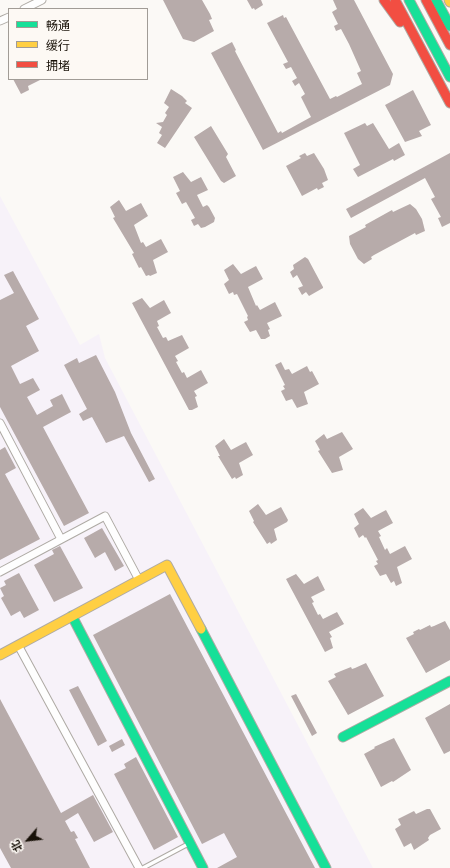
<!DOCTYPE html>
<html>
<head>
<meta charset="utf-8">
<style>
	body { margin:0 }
	#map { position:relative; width:450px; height:868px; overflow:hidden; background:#fbf9f6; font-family:"Fira Sans Condensed","Noto Sans SC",sans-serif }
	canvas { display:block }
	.legend { position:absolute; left:8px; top:8px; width:140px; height:72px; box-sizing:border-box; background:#fdf9f4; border:1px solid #a19c96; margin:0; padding:5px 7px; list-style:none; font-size:12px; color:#181108 }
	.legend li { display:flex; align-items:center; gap:8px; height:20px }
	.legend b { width:20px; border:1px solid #a19c96 }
	.north { position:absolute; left:8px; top:820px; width:40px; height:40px; -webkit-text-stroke:3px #fdf9f4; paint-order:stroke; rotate:242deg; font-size:11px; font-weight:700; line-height:16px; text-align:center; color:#181108 }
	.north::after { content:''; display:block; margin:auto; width:14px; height:18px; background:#181108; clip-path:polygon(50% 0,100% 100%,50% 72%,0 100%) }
</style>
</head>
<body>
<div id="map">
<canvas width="450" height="868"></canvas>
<ul class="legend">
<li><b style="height:5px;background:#16e098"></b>畅通</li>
<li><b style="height:5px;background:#ffcf43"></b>缓行</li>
<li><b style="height:5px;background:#f24e42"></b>拥堵</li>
</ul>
<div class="north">北</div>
</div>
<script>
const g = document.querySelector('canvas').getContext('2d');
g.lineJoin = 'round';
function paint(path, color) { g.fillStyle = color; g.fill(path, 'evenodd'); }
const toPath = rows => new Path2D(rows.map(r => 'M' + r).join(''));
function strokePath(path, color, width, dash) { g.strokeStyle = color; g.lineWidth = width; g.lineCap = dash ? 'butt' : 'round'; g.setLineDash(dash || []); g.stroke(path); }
const industrial = toPath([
	[0,196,80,345,99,334,105,358,373,868,0,868]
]);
const building = toPath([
	[163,0,202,0,210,14,212,19,209,20,214,31,194,42,183,39],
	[247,0,261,0,263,5,255,10,254,8,252,9],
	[333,0,354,0,393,74,390,85,263,150,211,53,232,42,236,50,235,51,278,133,281,131,282,133,311,117,301,97,305,94,299,83,295,86,292,81,297,78,291,67,286,69,283,64,288,62,267,23,283,15,284,18,286,17,330,99,336,96,337,97,362,84,357,73,361,71,349,44,341,29,336,31,334,26,338,24,332,12,337,9],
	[13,79,42,79,28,86,29,90,21,94],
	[171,89,182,96,187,101,185,103,192,108,165,148,157,143,162,135,159,133,162,127,156,123,163,122,167,115,165,113,169,107,164,103],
	[413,90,431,125,419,131,422,136,405,142,385,105],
	[365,123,367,126,373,123,389,149,399,143,405,155,394,161,393,159,358,177,353,169,360,165,344,133],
	[211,126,228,154,226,157,236,176,224,183,221,181,194,137],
	[305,153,307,156,314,153,324,169,328,180,322,183,324,187,318,190,317,188,302,196,286,166,301,158,299,156],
	[450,153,450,223,442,227,438,218,441,217,431,199,435,197,425,178,351,218,346,209],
	[183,172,191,182,201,177,208,190,197,195,203,207,207,205,209,207,215,218,214,222,205,227,201,228,198,224,194,226,191,220,195,218,186,202,182,204,176,193,180,191,173,177],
	[119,200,126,211,141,203,148,216,134,225,141,243,143,242,146,247,161,239,168,252,153,260,157,273,150,276,149,275,146,276,141,267,139,268,132,254,134,253,113,218,115,217,110,207],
	[410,204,416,209,422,219,425,231,416,235,415,233,374,255,371,257,372,259,364,264,358,259,350,244,349,236,366,227,365,225,392,210,393,212],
	[305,257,308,259,323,287,323,288,309,296,306,292,302,295,298,288,303,286,297,275,293,278,290,272,294,269,293,265],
	[233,264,241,274,256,266,263,279,248,287,256,306,257,305,260,310,275,302,282,316,267,323,270,329,268,330,270,336,265,339,261,339,256,330,250,332,244,322,248,320,247,317,248,316,237,294,234,295,233,292,229,294,224,284,229,280,224,270],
	[13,271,39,319,26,326,39,351,11,366,20,384,33,378,40,390,27,397,37,415,53,406,50,400,62,394,71,412,43,427,89,513,64,526,0,407,0,300,14,293,4,275],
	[142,298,150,308,164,300,171,313,157,321,159,326,157,327,163,338,166,337,168,341,182,335,189,348,175,356,178,361,176,362,182,373,184,372,187,378,201,370,208,383,194,391,197,396,195,397,198,407,192,410,189,410,132,303],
	[96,355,115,392,131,433,155,479,149,482,124,436,106,443,92,417,83,421,79,414,87,409,64,365,77,358,79,363],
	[281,362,285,370,289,369,292,374,307,366,310,372,312,371,319,384,304,392,308,404,297,408,292,399,286,401,281,391,285,389,283,386,285,385,275,365],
	[342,432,353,449,339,457,343,470,332,473,318,451,320,450,315,441,324,434,327,439],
	[224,439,231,450,246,442,253,455,239,463,243,475,236,479,235,477,232,479,218,456,220,456,215,446],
	[5,447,16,468,5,474,40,539,0,560,0,450],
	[258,504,266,515,281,507,288,520,287,522,274,529,277,540,271,544,270,542,267,544,253,522,254,521,249,511],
	[363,508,371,518,386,510,393,523,378,531,381,536,379,537,385,550,387,548,390,554,405,546,412,559,397,567,402,583,396,586,394,581,391,583,386,574,380,576,374,566,378,564,376,561,378,560,366,537,365,538,363,535,359,538,354,528,359,524,354,514],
	[102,528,124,566,115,571,105,552,95,558,84,538],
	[60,546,83,588,54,602,34,565,54,554,52,550],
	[19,573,39,610,24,618,20,611,11,616,1,598,4,596,0,588,6,585,4,581],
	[296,574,304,584,318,576,325,590,311,597,314,602,312,603,318,615,320,614,323,619,337,612,344,624,329,632,332,637,330,638,333,648,325,652,286,579],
	[170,594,315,868,217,868,237,857,224,833,202,844,93,635],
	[445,621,450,630,450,660,426,673,406,638,414,634,413,632,419,629,420,630,430,625,431,627,434,626],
	[366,663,384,696,348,715,328,681,336,677,334,674,341,671,351,667,352,669,355,668],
	[78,686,107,741,98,746,69,690],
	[296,694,317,733,312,736,291,696],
	[0,699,61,813,93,795,113,832,94,842,78,813,65,821,71,832,74,831,78,838,75,839,90,868,11,868,0,848],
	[450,704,450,751,444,754,425,718],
	[394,738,411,770,393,782,392,781,381,787,364,754,375,748,374,747],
	[122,739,125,745,112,752,109,746],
	[136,757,178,837,154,850,114,774,126,768,124,764],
	[427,809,430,809,441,829,430,835,428,838,429,840,414,850,411,843,404,847,395,829,401,825,398,819,414,811,416,814]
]);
const lane = toPath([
	[143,868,190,843]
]);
const street = toPath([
	[24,9,42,0],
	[0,21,9,17],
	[0,423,61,539],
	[0,572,105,516,139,580],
	[18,645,139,868]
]);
const fast = toPath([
	[409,0,450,77],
	[436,0,450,26],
	[72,616,203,868],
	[201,629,326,868],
	[343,737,450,681]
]);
const slow = toPath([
	[449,0,450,2],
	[0,655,167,565,201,629]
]);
const jam = toPath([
	[384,0,400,22],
	[395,0,450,103],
	[426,0,450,45]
]);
paint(industrial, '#f7f2f9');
paint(building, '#b7abaa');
strokePath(lane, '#aeaaa4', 5.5);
strokePath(street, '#aeaaa4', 9);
strokePath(fast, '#aeaaa4', 11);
strokePath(slow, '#aeaaa4', 11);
strokePath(jam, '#aeaaa4', 11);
strokePath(lane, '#fefefe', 3.5);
strokePath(street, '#fefefe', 7);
strokePath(fast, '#16e098', 9);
strokePath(slow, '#ffcf43', 9);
strokePath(jam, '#f24e42', 9);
</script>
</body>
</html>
